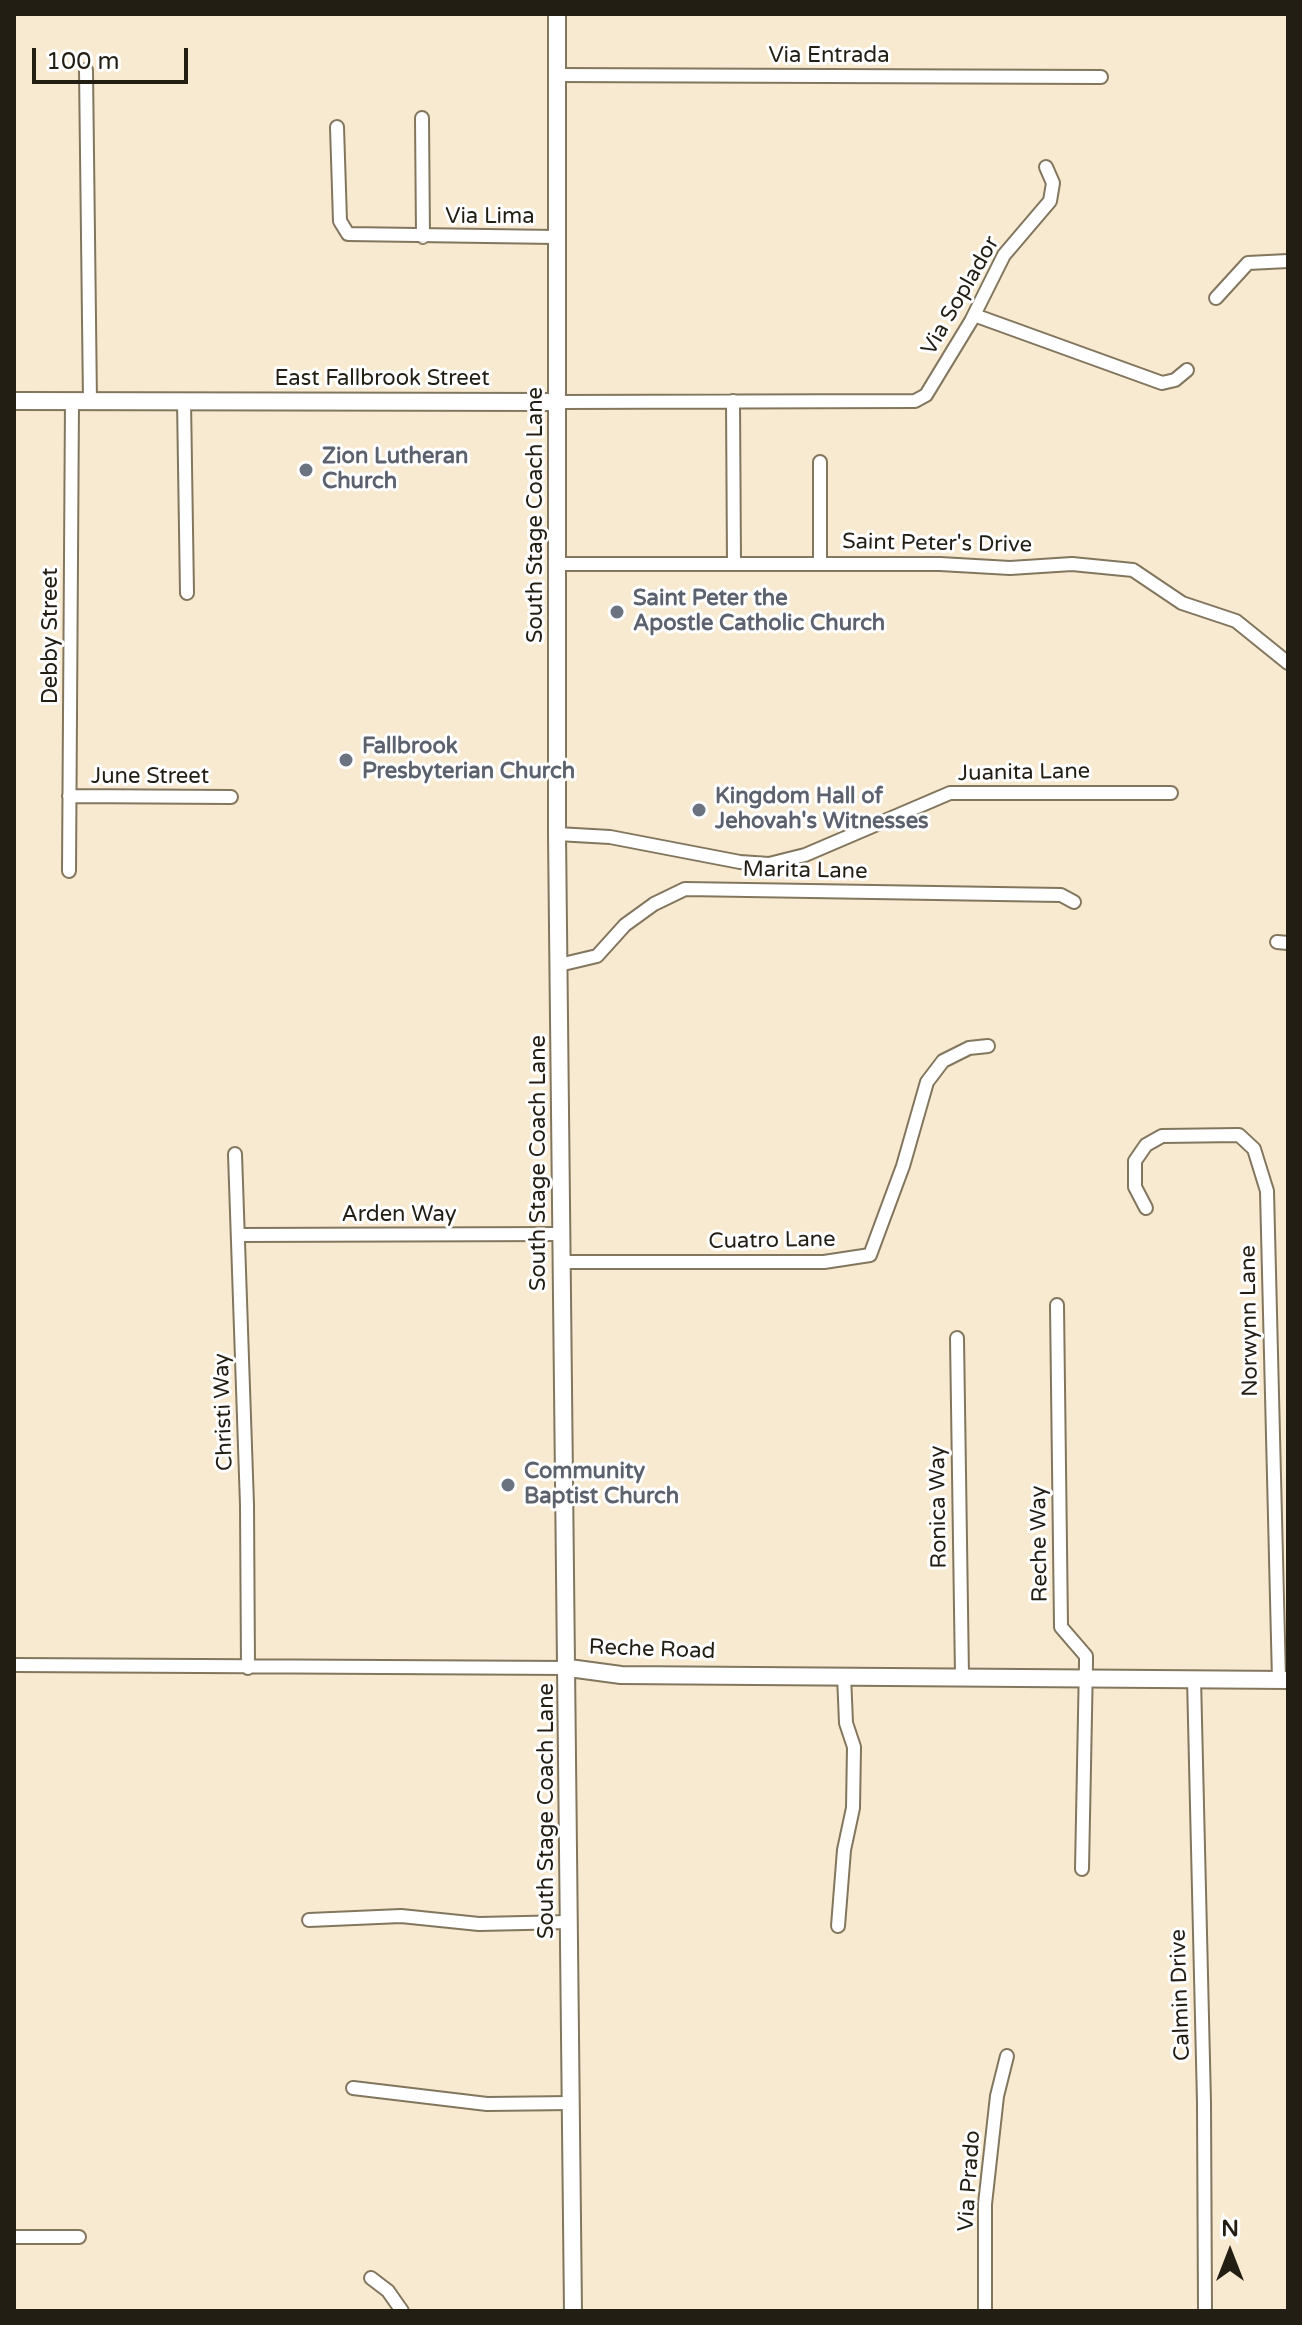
<!DOCTYPE html>
<html>
<head>
<meta charset="utf-8">
<style>
	body { margin:0 }
	#map { position:relative; width:1302px; height:2325px; overflow:hidden; background:#f8ead0; font-family:"Varela Round",sans-serif }
	canvas { display:block }
	.frame { position:absolute; inset:0; border:16px solid #231e14; pointer-events:none }
	.north { position:absolute; left:1190px; top:2213px; width:80px; height:80px; -webkit-text-stroke:6px #fff; paint-order:stroke; rotate:0deg; font-size:22px; font-weight:700; line-height:32px; text-align:center; color:#231e14 }
	.north::after { content:''; display:block; margin:auto; width:28px; height:36px; background:#231e14; clip-path:polygon(50% 0,100% 100%,50% 72%,0 100%) }
	.scale { position:absolute; left:32px; top:48px; width:156px; height:36px; box-sizing:border-box; border:4px solid #231e14; border-top:0; padding-left:10px; font-size:24px; line-height:28px; white-space:nowrap; color:#231e14; -webkit-text-stroke:6px #fff; paint-order:stroke }
</style>
</head>
<body>
<div id="map">
<canvas width="1302" height="2325"></canvas>
<div class="frame"></div>
<div class="north">N</div>
<div class="scale">100 m</div>
</div>
<script>
const g = document.querySelector('canvas').getContext('2d');
g.lineJoin = 'round';
const toPath = rows => new Path2D(rows.map(r => 'M' + r).join(''));
function strokePath(path, color, width, dash) { g.strokeStyle = color; g.lineWidth = width; g.lineCap = dash ? 'butt' : 'round'; g.setLineDash(dash || []); g.stroke(path); }
function label(font, color, halo, rows, align = 'center') {
  g.font = font + ' "Varela Round",sans-serif'; g.lineWidth = 6; g.setLineDash([]); g.textBaseline = 'middle'; g.strokeStyle = halo; g.fillStyle = color; for (const [text, x, y, turn = 0] of rows) {
    g.save(); g.translate(x, y); g.rotate((+turn || 0) * Math.PI / 180); g.textAlign = isNaN(turn) ? turn : align; if (halo) g.strokeText(text, 0, 0); g.fillText(text, 0, 0); g.restore();
  }
}
const minor = toPath([
	[86,70,90,402],
	[556,75,1101,77],
	[422,118,423,237],
	[337,127,340,221,348,234,556,237],
	[1216,298,1248,263,1288,261],
	[974,315,1162,383,1175,380,1187,370],
	[184,401,187,593],
	[733,401,734,564],
	[557,402,915,401,926,395,971,321,1004,255,1050,201,1053,183,1046,167],
	[820,462,820,564],
	[557,564,940,564,1010,568,1072,564,1133,570,1182,603,1236,621,1288,663],
	[69,796,231,797],
	[557,834,610,837,740,862,769,864,805,855,950,793,1171,793],
	[69,871,72,401],
	[1277,942,1288,943],
	[559,965,597,956,625,925,654,904,685,889,1061,895,1074,902],
	[235,1154,247,1505,248,1668],
	[1146,1208,1135,1187,1135,1161,1146,1145,1162,1136,1239,1135,1254,1149,1267,1191,1279,1680],
	[238,1235,561,1234],
	[561,1262,824,1262,870,1255,903,1166,927,1082,943,1061,969,1048,988,1046],
	[1057,1305,1061,1627,1086,1656,1086,1663,1082,1869],
	[957,1338,962,1676],
	[14,1665,569,1668],
	[1194,1678,1204,2103,1205,2311],
	[309,1920,401,1916,479,1924,570,1922],
	[838,1926,844,1850,853,1808,854,1747,846,1723,844,1675],
	[353,2088,487,2104,572,2103],
	[14,2237,79,2237],
	[371,2278,388,2291,402,2311],
	[985,2311,985,2204,997,2096,1007,2056]
]);
const major = toPath([
	[557,14,557,834,573,2311],
	[14,401,557,402],
	[569,1668,621,1675,1288,1680]
]);
const markers = [
	[306,470,8,"#6b7280"],
	[617,612,8,"#6b7280"],
	[346,760,8,"#6b7280"],
	[699,810,8,"#6b7280"],
	[508,1485,8,"#6b7280"]
];
const streetNames = [
	["Via Entrada",829,56],
	["Via Lima",490,217],
	["Via Soplador",961,296,-60],
	["East Fallbrook Street",382,379],
	["South Stage Coach Lane",536,515,-90],
	["Saint Peter's Drive",937,544,1],
	["Debby Street",51,636,-90],
	["Juanita Lane",1024,773,-1],
	["June Street",150,777],
	["Marita Lane",805,871,1],
	["South Stage Coach Lane",539,1163,-90],
	["Arden Way",399,1215],
	["Cuatro Lane",772,1241,-1],
	["Norwynn Lane",1250,1321,-91],
	["Christi Way",224,1412,-92],
	["Ronica Way",939,1507,-91],
	["Reche Way",1040,1544,-91],
	["Reche Road",652,1650,2],
	["South Stage Coach Lane",547,1811,-90],
	["Calmin Drive",1181,1995,-92],
	["Via Prado",970,2181,-86]
];
const worshipNames = [
	["Zion Lutheran",322,457],
	["Church",322,482],
	["Saint Peter the",633,599],
	["Apostle Catholic Church",633,624],
	["Fallbrook",362,747],
	["Presbyterian Church",362,772],
	["Kingdom Hall of",715,797],
	["Jehovah's Witnesses",715,822],
	["Community",524,1472],
	["Baptist Church",524,1497]
];
strokePath(minor, '#82765e', 16);
strokePath(major, '#82765e', 20);
strokePath(minor, '#fff', 12);
strokePath(major, '#fff', 16);
for (const [x, y, r, color] of markers) { const dot = new Path2D(); dot.arc(x, y, r, 0, 2 * Math.PI); g.fillStyle = color; g.fill(dot); strokePath(dot, '#fff', 3); }
label('22px', '#231e14', '#fff', streetNames);
label('bold 22px', '#5b616d', '#fff', worshipNames, 'left');
</script>
</body>
</html>
